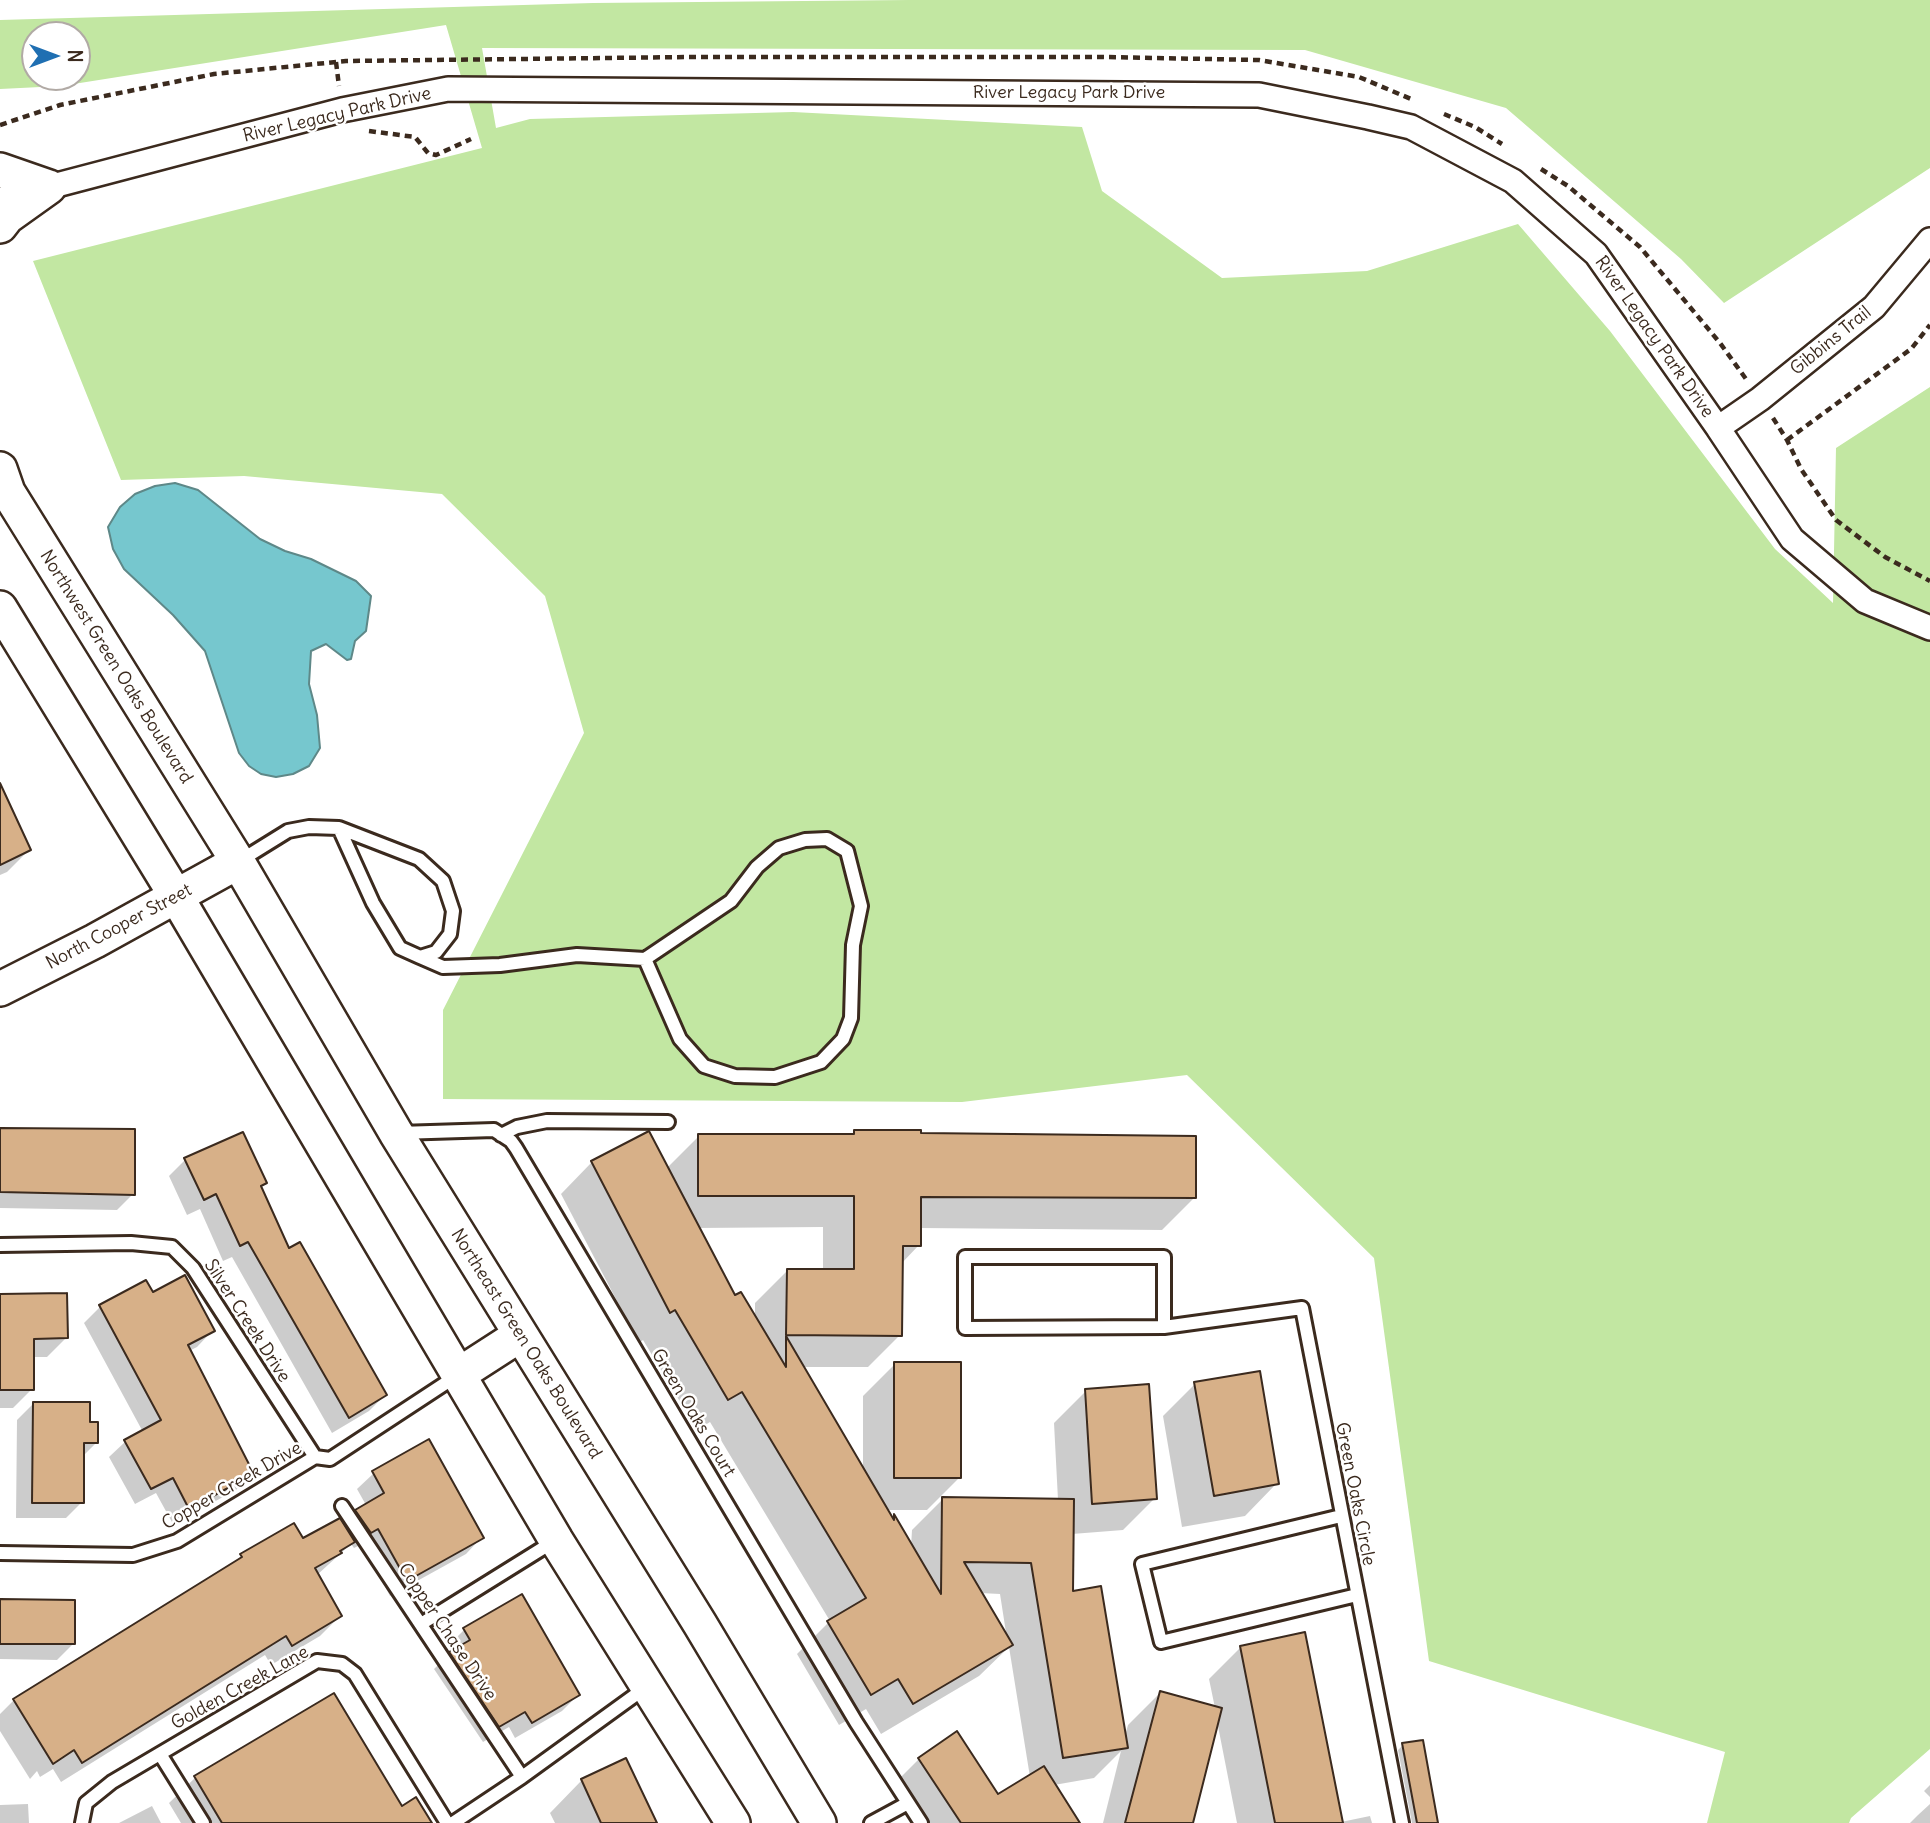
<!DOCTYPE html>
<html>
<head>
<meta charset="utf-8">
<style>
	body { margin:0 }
	#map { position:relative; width:1930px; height:1823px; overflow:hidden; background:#fff; font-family:Delius,sans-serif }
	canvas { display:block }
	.north { position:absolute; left:21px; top:21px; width:70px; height:70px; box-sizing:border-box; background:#fff; border:2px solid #b1aaa5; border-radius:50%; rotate:90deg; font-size:19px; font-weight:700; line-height:28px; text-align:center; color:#3b2a1e }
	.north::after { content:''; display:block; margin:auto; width:24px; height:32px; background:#1f6fb2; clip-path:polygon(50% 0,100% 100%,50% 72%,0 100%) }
</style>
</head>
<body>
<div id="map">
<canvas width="1930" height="1823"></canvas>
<div class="north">N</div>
</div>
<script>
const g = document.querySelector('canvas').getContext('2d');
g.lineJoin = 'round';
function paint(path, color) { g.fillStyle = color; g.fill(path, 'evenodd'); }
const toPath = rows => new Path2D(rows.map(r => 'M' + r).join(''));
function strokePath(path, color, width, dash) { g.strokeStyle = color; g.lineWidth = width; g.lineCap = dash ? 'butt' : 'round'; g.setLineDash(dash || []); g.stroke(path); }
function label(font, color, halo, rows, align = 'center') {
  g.font = font + ' Delius,sans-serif'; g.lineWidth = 5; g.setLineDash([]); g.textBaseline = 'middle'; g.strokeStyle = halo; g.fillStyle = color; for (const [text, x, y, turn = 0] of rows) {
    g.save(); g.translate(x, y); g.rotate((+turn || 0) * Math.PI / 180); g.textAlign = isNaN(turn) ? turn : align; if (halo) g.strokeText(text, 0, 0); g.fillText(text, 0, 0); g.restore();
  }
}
const green = toPath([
	[909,0,1930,0,1930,168,1724,303,1681,259,1506,108,1305,50,482,48,496,128,530,119,793,112,1082,127,1102,191,1222,278,1367,271,1518,224,1610,331,1775,549,1833,603,1836,448,1930,387,1930,1749,1851,1818,1849,1823,1707,1823,1725,1752,1429,1661,1374,1258,1187,1075,962,1102,443,1099,443,1010,584,733,545,596,442,494,244,476,121,480,33,261,482,148,446,25,61,86,0,89,0,20,593,3],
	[35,35,77,35,77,77,35,77]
]);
const water = toPath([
	[175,483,198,490,260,539,285,551,311,559,356,581,371,596,366,631,355,641,351,659,347,660,326,644,311,651,309,684,317,715,320,748,309,766,293,774,276,777,261,774,249,766,239,753,205,651,173,615,124,569,113,549,108,527,120,507,135,494,155,486,175,483]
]);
const shadow = toPath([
	[0,787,29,850,7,872,0,875],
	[0,1129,133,1194,117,1210,0,1208],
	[855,1131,919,1135,1194,1198,1162,1230,919,1228,919,1245,901,1264,900,1335,868,1367,802,1367,863,1470,863,1396,895,1364,959,1478,927,1510,886,1510,892,1519,894,1517,911,1547,912,1530,943,1499,1058,1500,1054,1423,1086,1391,1155,1498,1123,1530,1072,1534,1071,1593,1124,1739,1128,1725,1160,1693,1215,1708,1209,1679,1241,1647,1341,1822,1370,1816,1372,1823,1237,1823,1217,1721,1191,1823,1103,1823,1121,1751,1094,1778,1054,1785,1078,1823,918,1823,893,1785,919,1759,998,1797,1030,1777,1009,1647,979,1676,881,1734,866,1709,839,1725,797,1654,830,1621,710,1422,697,1430,643,1340,639,1343,561,1194,592,1162,667,1168,699,1136,851,1136],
	[823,1227,823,1271,787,1271,755,1303,755,1319,735,1298,698,1228],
	[980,1593,1000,1594,1007,1639],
	[185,1160,265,1183,260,1188,289,1251,385,1395,369,1411,332,1433,232,1257,223,1261,200,1209,187,1215,169,1176],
	[0,1296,66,1338,47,1357,32,1357,32,1389,13,1408,0,1408],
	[100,1307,213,1330,197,1347,189,1351,252,1473,236,1490,173,1524,156,1493,135,1504,109,1457,126,1441,143,1432,84,1323],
	[1195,1384,1277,1483,1245,1516,1182,1527,1163,1416],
	[33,1404,88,1424,96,1443,82,1457,82,1502,66,1518,16,1518,17,1420],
	[374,1473,482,1537,466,1554,390,1596,362,1544,354,1548,351,1544,317,1575,340,1616,320,1636,271,1665,265,1655,61,1782,53,1769,40,1777,37,1771,30,1779,0,1731,0,1714,14,1700,230,1567,241,1556,294,1526,302,1540,342,1525,356,1511,366,1505,357,1489],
	[0,1601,74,1643,57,1660,0,1659],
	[464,1630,578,1695,562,1711,515,1738,509,1727,483,1742,434,1669,452,1652,448,1646],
	[1403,1745,1437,1823,1412,1823,1398,1750],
	[196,1777,401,1809,430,1823,181,1823,169,1803],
	[582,1780,655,1823,555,1823,550,1813],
	[1930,1785,1930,1797,1924,1791],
	[28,1804,29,1823,0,1823,0,1805],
	[1930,1804,1930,1823,1910,1823,1918,1815],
	[152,1806,161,1823,119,1823]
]);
const building = toPath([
	[0,783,31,850,0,865,0,783],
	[0,1128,135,1129,135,1195,0,1192,0,1128],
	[854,1130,921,1130,921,1133,1196,1136,1196,1198,921,1197,921,1246,903,1246,902,1336,786,1335,787,1269,854,1269,854,1196,698,1196,698,1134,854,1134,854,1130],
	[649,1131,735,1295,741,1292,786,1367,786,1336,894,1520,894,1514,941,1594,942,1497,1074,1499,1073,1591,1101,1586,1128,1748,1063,1758,1031,1563,964,1562,1013,1645,913,1704,898,1679,871,1695,827,1621,866,1598,742,1392,728,1400,675,1310,670,1313,591,1161,649,1131],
	[243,1132,267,1183,261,1186,289,1248,300,1242,387,1395,349,1418,248,1242,240,1246,216,1194,204,1200,184,1158,243,1132],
	[185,1275,215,1331,188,1345,254,1474,189,1509,173,1478,151,1489,124,1440,161,1420,99,1305,146,1280,153,1292,185,1275],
	[67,1293,68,1338,34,1339,34,1390,0,1390,0,1294,67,1293],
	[894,1362,961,1362,961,1478,894,1478,894,1362],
	[1260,1371,1279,1484,1214,1496,1194,1382,1260,1371],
	[1149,1384,1157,1499,1092,1504,1085,1389,1149,1384],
	[33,1402,90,1402,90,1422,98,1422,98,1443,84,1443,84,1503,32,1503,33,1402],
	[429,1439,484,1538,407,1581,378,1529,371,1533,355,1510,384,1493,372,1471,429,1439],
	[340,1518,355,1542,340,1551,342,1553,315,1568,342,1616,292,1646,286,1636,82,1763,74,1750,53,1764,13,1699,242,1557,240,1554,294,1523,303,1538,340,1518],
	[522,1594,580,1695,532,1723,525,1712,499,1727,449,1652,470,1640,463,1628,522,1594],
	[0,1599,75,1600,75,1644,0,1644,0,1599],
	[1305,1632,1343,1823,1275,1823,1240,1646,1305,1632],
	[1160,1691,1222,1708,1193,1823,1125,1823,1160,1691],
	[334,1693,402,1806,416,1797,432,1823,222,1823,194,1776,334,1693],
	[957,1731,998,1794,1044,1766,1080,1823,961,1823,918,1758,957,1731],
	[1423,1740,1438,1823,1417,1823,1402,1743,1423,1740],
	[626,1758,657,1823,601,1823,581,1779,626,1758]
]);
const path = toPath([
	[336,62,339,86],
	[1444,114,1475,127,1502,144],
	[0,125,60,105,214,74,346,61,690,57,1104,57,1259,60,1359,77,1411,99],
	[369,131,415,137,428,153,436,155,471,139],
	[1541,169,1568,186,1640,247,1720,343,1746,379],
	[1773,418,1787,440,1801,469,1836,520,1885,557,1930,581],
	[1787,440,1911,349,1930,325]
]);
const service = toPath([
	[238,862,288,831,309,827,339,828,419,859,443,881,453,911,450,934,436,952,420,957,400,948,373,903,339,828],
	[420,957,443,967,500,965,577,955,645,959,731,901,757,867,779,848,805,840,827,839,847,851,861,906,853,945,851,1018,843,1039,821,1062,775,1077,735,1076,704,1066,680,1039,645,959],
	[399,1133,494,1130,511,1141,516,1148,856,1722,921,1823],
	[501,1135,517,1127,547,1121,668,1122],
	[0,1245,131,1243,172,1247,193,1268,315,1457],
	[1164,1327,1164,1257,965,1257,965,1328,1164,1327,1302,1308,1402,1823],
	[342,1506,522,1777],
	[1341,1516,1142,1564,1161,1642,1357,1595],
	[0,1553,133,1555,177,1541,315,1457,330,1459,458,1375],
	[421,1624,556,1540],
	[160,1754,203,1823],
	[82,1823,86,1803,112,1782,317,1661,342,1664,355,1674,447,1823],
	[453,1823,522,1777,645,1688],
	[871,1823,908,1803]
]);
const minor = toPath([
	[0,200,342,110,448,89,1259,95,1368,117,1411,127,1513,181,1596,254,1718,428,1792,539,1865,601,1930,628],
	[1718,428,1760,399,1874,307,1930,240]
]);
const secondary = toPath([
	[0,170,49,187],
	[0,226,7,217,49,187],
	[0,469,8,492,238,862,396,1133,700,1624,819,1823],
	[0,608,176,896,556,1540,733,1823],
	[0,989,95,941,238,862],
	[458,1375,520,1335]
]);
const streetNames = [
	["River Legacy Park Drive",1069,93],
	["River Legacy Park Drive",337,115,-13],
	["River Legacy Park Drive",1654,337,55],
	["Gibbins Trail",1831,341,-39],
	["Northwest Green Oaks Boulevard",116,667,58],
	["North Cooper Street",119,927,-28],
	["Silver Creek Drive",247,1321,57],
	["Northeast Green Oaks Boulevard",526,1344,58],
	["Green Oaks Court",693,1413,59],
	["Copper Creek Drive",232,1486,-30],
	["Green Oaks Circle",1355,1494,79],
	["Copper Chase Drive",447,1632,56],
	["Golden Creek Lane",240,1688,-29]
];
paint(green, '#c2e7a2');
paint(water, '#76c7ce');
strokePath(water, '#5e8888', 2);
paint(shadow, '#0003');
paint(building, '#d7b088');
strokePath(building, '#3b2a1e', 2);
strokePath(service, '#3b2a1e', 18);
strokePath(minor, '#3b2a1e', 28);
strokePath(secondary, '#3b2a1e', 38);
strokePath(path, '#3b2a1e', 4.5, [7, 5]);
strokePath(service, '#fff', 12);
strokePath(minor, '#fff', 23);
strokePath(secondary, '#fff', 33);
label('18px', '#3b2a1e', '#fff', streetNames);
</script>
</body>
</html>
